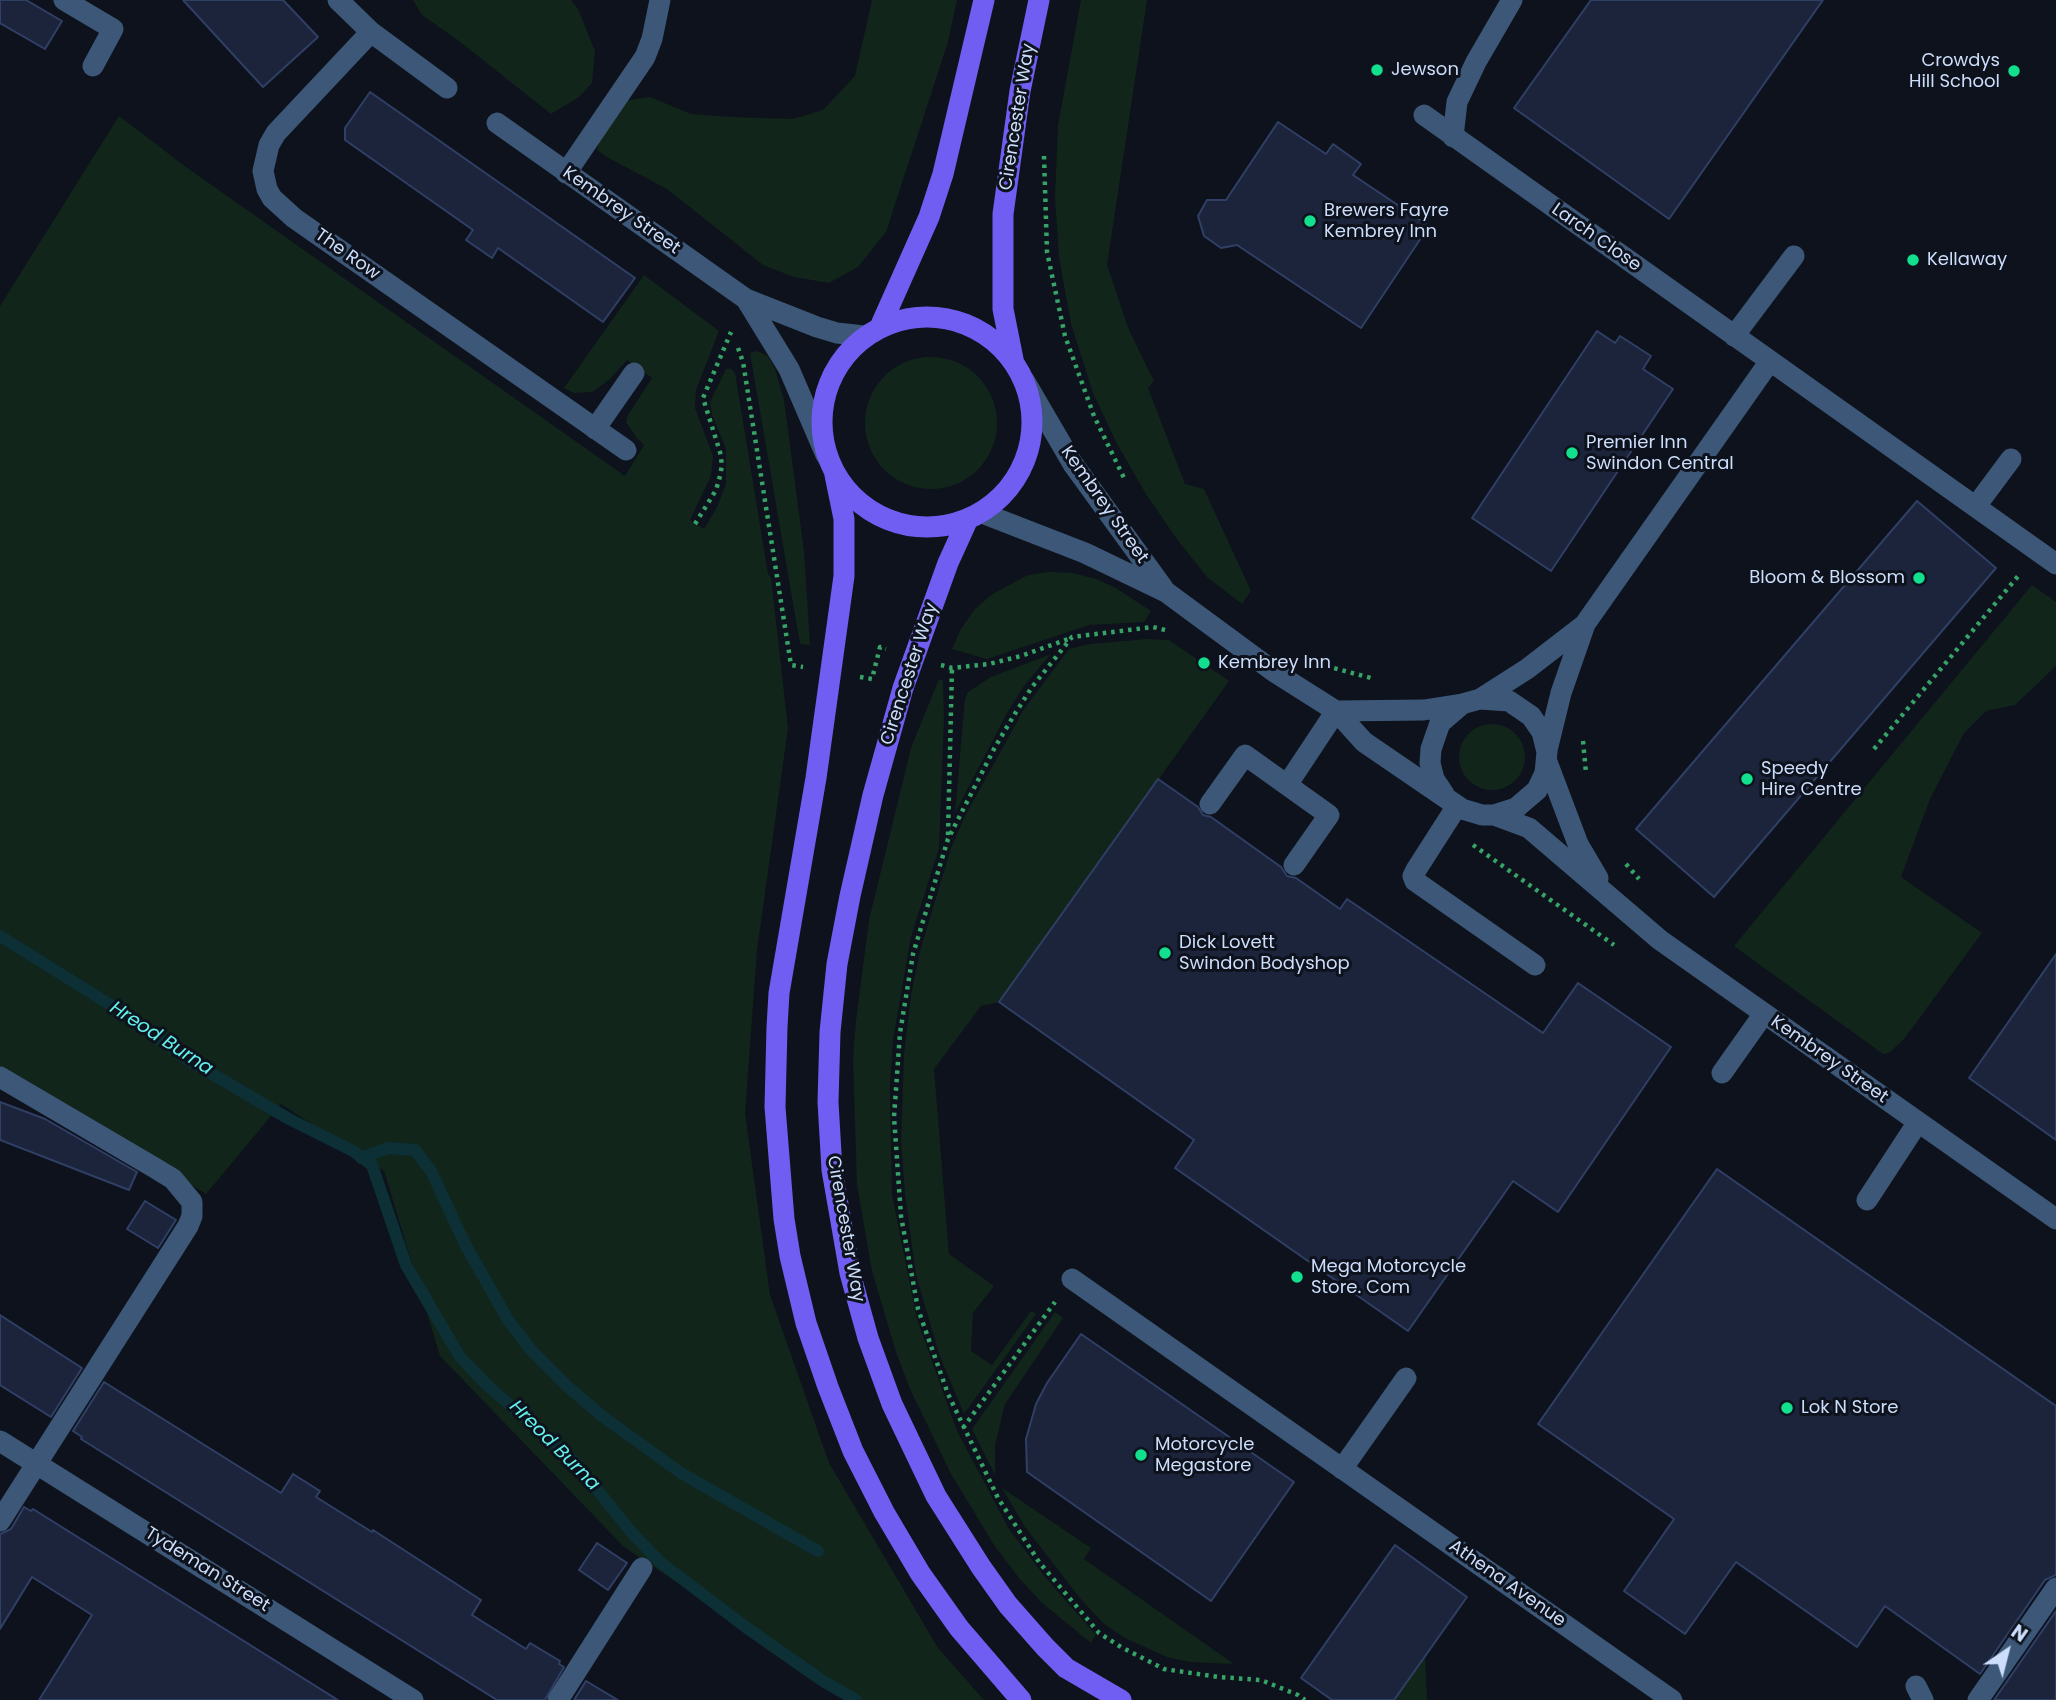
<!DOCTYPE html>
<html>
<head>
<meta charset="utf-8">
<style>
	body { margin:0 }
	#map { position:relative; width:2056px; height:1700px; overflow:hidden; background:#0d121c; font-family:Poppins,sans-serif }
	canvas { display:block }
	.north { position:absolute; left:1972px; top:1616px; width:70px; height:70px; -webkit-text-stroke:5px #0d121c; paint-order:stroke; rotate:35deg; font-size:19px; font-weight:700; line-height:28px; text-align:center; color:#ccdefb }
	.north::after { content:''; display:block; margin:auto; width:24px; height:32px; background:#ccdefb; clip-path:polygon(50% 0,100% 100%,50% 72%,0 100%) }
</style>
</head>
<body>
<div id="map">
<canvas width="2056" height="1700"></canvas>
<div class="north">N</div>
</div>
<script>
const g = document.querySelector('canvas').getContext('2d');
g.lineJoin = 'round';
function paint(path, color) { g.fillStyle = color; g.fill(path, 'evenodd'); }
const toPath = rows => new Path2D(rows.map(r => 'M' + r).join(''));
function strokePath(path, color, width, dash) { g.strokeStyle = color; g.lineWidth = width; g.lineCap = dash ? 'butt' : 'round'; g.setLineDash(dash || []); g.stroke(path); }
function label(font, color, halo, rows, align = 'center') {
  g.font = font + ' Poppins,sans-serif'; g.lineWidth = 6; g.setLineDash([]); g.textBaseline = 'middle'; g.strokeStyle = halo; g.fillStyle = color; for (const [text, x, y, turn = 0] of rows) {
    g.save(); g.translate(x, y); g.rotate((+turn || 0) * Math.PI / 180); g.textAlign = isNaN(turn) ? turn : align; if (halo) g.strokeText(text, 0, 0); g.fillText(text, 0, 0); g.restore();
  }
}
const green = toPath([
	[413,0,571,0,578,9,595,51,592,83,579,97,551,114,459,41,422,15],
	[872,0,957,0,948,42,886,232,858,267,829,283,794,277,763,265,667,189,607,157,597,150,602,132,625,101,635,99,650,97,691,114,731,117,793,119,823,110,855,76],
	[1081,0,1147,0,1107,265,1129,330,1154,381,1148,388,1185,484,1204,489,1251,591,1242,604,1207,577,1176,538,1146,494,1117,444,1093,393,1071,324,1059,257,1055,198,1058,125],
	[119,116,186,167,625,476,644,445,636,437,626,422,628,415,652,378,627,360,609,380,592,392,574,393,564,388,644,275,719,331,696,390,695,408,713,456,711,476,690,520,704,529,717,507,726,484,726,449,712,415,710,402,726,369,731,369,735,373,768,574,771,577,788,728,757,950,745,1113,770,1295,829,1463,938,1648,984,1700,853,1700,624,1547,440,1356,384,1171,281,1104,206,1194,0,1068,0,306],
	[757,351,768,356,775,369,784,400,804,551,810,645,800,644,750,353],
	'865 423a66 66 0 1 1 132 0a66 66 0 1 1-132 0Z',
	[1049,572,1073,573,1096,579,1116,588,1151,611,1144,622,1089,625,987,659,952,649,961,629,974,610,991,595,1028,575],
	[2032,585,2056,602,2056,666,2015,705,1986,711,1964,733,1930,799,1901,877,1982,933,1904,1039,1889,1053,1883,1054,1734,946],
	[1147,639,1169,640,1229,681,999,1002,981,1006,934,1069,949,1254,994,1286,973,1313,971,1351,992,1365,1031,1311,1036,1314,964,1414,939,1354,916,1275,905,1194,901,1142,904,1055,911,995,920,951,951,848,965,816,1024,709,1069,649,1090,644],
	[1051,654,1024,686,1007,713,955,813,965,699,968,692,991,677],
	[939,679,943,681,944,720,939,848,911,937,893,1040,890,1086,892,1195,917,1319,957,1431,1009,1529,1045,1577,1096,1635,1091,1643,1041,1602,1019,1578,994,1545,951,1474,910,1389,896,1352,872,1271,857,1185,853,1058,856,1021,869,920,911,748],
	'1459 757a33 33 0 1 1 66 0a33 33 0 1 1-66 0Z',
	[1055,1312,1063,1318,1005,1404,995,1445,995,1475,972,1429],
	[1002,1488,1091,1548,1084,1559,1234,1664,1190,1662,1167,1657,1125,1638,1103,1623,1079,1597,1025,1527],
	[1425,1656,1427,1700,1394,1700]
]);
const stream = toPath([
	[0,936,125,1014,185,1058,289,1119,353,1151,372,1165,406,1265,460,1357,487,1385,574,1461,632,1533,660,1562,747,1628,823,1681,856,1700],
	[361,1158,388,1148,415,1150,431,1171,465,1244,508,1320,531,1350,567,1386,602,1416,681,1473,818,1551]
]);
const building = toPath([
	[0,0,26,0,62,21,45,49,0,23,0,0],
	[183,0,283,0,318,37,263,87,183,0],
	[1591,0,1823,0,1669,219,1514,108,1591,0],
	[370,92,635,278,603,322,498,248,492,258,466,240,473,230,345,140,345,128,370,92],
	[1278,122,1326,154,1333,144,1361,164,1353,175,1429,226,1361,328,1237,245,1221,248,1204,236,1198,216,1207,200,1226,200,1278,122],
	[1597,331,1615,343,1620,336,1651,356,1643,369,1673,389,1551,571,1472,518,1597,331],
	[1917,501,1996,568,1714,897,1636,829,1917,501],
	[1158,779,1198,807,1203,815,1211,817,1281,867,1287,876,1296,878,1340,909,1347,899,1543,1033,1578,983,1671,1047,1558,1212,1513,1181,1408,1331,1175,1168,1194,1140,999,1002,1158,779],
	[2056,954,2056,1140,1969,1078,2056,954],
	[0,1102,45,1119,137,1172,129,1190,0,1140,0,1102],
	[1717,1169,2056,1406,2056,1575,2045,1580,1980,1674,1885,1606,1857,1647,1736,1562,1685,1634,1624,1591,1674,1519,1538,1424,1717,1169],
	[145,1201,176,1220,158,1248,127,1229,145,1201],
	[0,1315,82,1368,51,1417,0,1385,0,1315],
	[1081,1334,1294,1482,1211,1601,1027,1472,1026,1439,1036,1404,1047,1383,1081,1334],
	[104,1382,281,1493,293,1474,320,1491,316,1497,372,1532,373,1530,481,1600,472,1615,526,1649,530,1643,560,1661,559,1664,564,1667,545,1700,497,1700,81,1439,82,1437,73,1431,104,1382],
	[24,1507,31,1511,33,1509,338,1700,39,1700,92,1615,32,1577,0,1629,0,1534,11,1529,24,1507],
	[597,1543,627,1563,608,1590,579,1570,597,1543],
	[1395,1545,1467,1597,1394,1700,1332,1700,1301,1678,1395,1545],
	[2056,1611,2056,1700,1994,1700,2056,1611],
	[586,1681,618,1700,574,1700,586,1681]
]);
const path = toPath([
	[1044,156,1047,252,1065,336,1094,416,1125,480],
	[738,348,743,362,791,665,803,667],
	[695,524,716,490,720,476,722,465,720,452,703,398,731,332],
	[1165,630,1153,627,1072,637,1032,687,1016,712,995,747,948,839,913,954,900,1033,894,1117,901,1216,918,1309,948,1394,998,1498,1039,1562,1099,1633,1121,1647,1164,1669,1218,1677,1261,1680,1298,1695,1305,1700],
	[941,665,952,668,989,664,1021,656,1071,638],
	[1326,666,1371,678],
	[860,677,872,679,880,647,886,649],
	[1583,741,1586,773],
	[1874,749,2019,575],
	[948,835,952,668],
	[1473,845,1614,945],
	[1626,864,1639,879],
	[963,1428,1055,1302]
]);
const minor = toPath([
	[64,0,113,29,93,66],
	[338,0,371,32,447,88],
	[371,32,276,133,269,145,263,171,267,189,272,198,294,218,626,450],
	[1424,115,2056,564],
	[497,123,746,299,817,327,837,333,864,336],
	[1453,137,1457,102,1476,62,1512,0],
	[566,173,645,57,652,39,660,0],
	[746,299,789,369,826,455],
	[1734,336,1794,256],
	[1024,380,1073,464,1163,588],
	[595,429,634,373],
	[1976,506,2011,459],
	[982,513,1085,553,1166,592,1276,673,1336,711,1364,742,1462,809,1482,815,1494,815,1516,808,1537,790,1545,773,1547,752,1542,732,1531,716,1509,701,1480,699,1462,704,1424,710,1336,711],
	[1480,699,1527,669,1584,625],
	[1547,750,1561,693,1585,624,1770,361],
	[1547,762,1578,844,1598,878],
	[1287,785,1336,711],
	[1444,794,1434,779,1430,763,1431,749,1440,723,1461,705],
	[1210,804,1245,755,1329,815,1294,865],
	[1457,806,1416,870,1413,876,1415,881,1535,965],
	[1494,815,1529,828,1660,940,2056,1219],
	[1722,1073,1763,1015],
	[0,1077,155,1168,173,1179,192,1202,192,1216,188,1226,0,1521],
	[1867,1200,1918,1122],
	[1072,1279,1672,1700],
	[0,1441,413,1700],
	[1342,1469,1406,1378],
	[1916,1686,1923,1700],
	[558,1700,642,1568],
	[1978,1700,2056,1588]
]);
const major = toPath([
	'822 422a105 105 0 1 1 210 0a105 105 0 1 1-210 0Z',
	[880,327,929,217,943,174,984,0],
	[1013,359,1003,309,1003,214,1020,91,1039,0],
	[835,475,844,519,844,576,816,778,779,993,777,1027,775,1107,784,1219,790,1256,806,1323,828,1387,853,1451,884,1512,920,1573,959,1628,1021,1700],
	[968,519,948,563,903,688,873,795,850,896,837,964,830,1032,828,1102,832,1170,850,1273,868,1338,892,1404,936,1496,981,1567,1008,1605,1045,1647,1066,1668,1121,1700]
]);
const markers = [
	[1377,70,7,"#13e08e"],
	[2014,71,7,"#13e08e"],
	[1310,221,7,"#13e08e"],
	[1913,260,7,"#13e08e"],
	[1572,453,7,"#13e08e"],
	[1919,578,7,"#13e08e"],
	[1204,663,7,"#13e08e"],
	[1747,779,7,"#13e08e"],
	[1165,953,7,"#13e08e"],
	[1297,1277,7,"#13e08e"],
	[1787,1408,7,"#13e08e"],
	[1141,1455,7,"#13e08e"]
];
const poiNames = [
	["Crowdys",2000,61,"right"],
	["Hill School",2000,82,"right"],
	["Jewson",1391,70],
	["Brewers Fayre",1324,211],
	["Kembrey Inn",1324,232],
	["Kellaway",1927,260],
	["Premier Inn",1586,443],
	["Swindon Central",1586,464],
	["Bloom & Blossom",1905,578,"right"],
	["Kembrey Inn",1218,663],
	["Speedy",1761,769],
	["Hire Centre",1761,790],
	["Dick Lovett",1179,943],
	["Swindon Bodyshop",1179,964],
	["Mega Motorcycle",1311,1267],
	["Store. Com",1311,1288],
	["Lok N Store",1801,1408],
	["Motorcycle",1155,1445],
	["Megastore",1155,1466]
];
const streetNames = [
	["Cirencester Way",1018,117,-81],
	["Kembrey Street",621,211,35],
	["Larch Close",1596,238,35],
	["The Row",347,255,35],
	["Kembrey Street",1104,505,55],
	["Cirencester Way",910,674,-72],
	["Kembrey Street",1829,1060,35],
	["Cirencester Way",845,1229,80],
	["Tydeman Street",207,1570,32],
	["Athena Avenue",1507,1584,35]
];
const waterNames = [
	["Hreod Burna",161,1039,33],
	["Hreod Burna",554,1446,45]
];
paint(green, '#11251a');
strokePath(stream, '#0c3036', 12);
paint(building, '#1b243b');
strokePath(building, '#2f3f65', 2);
strokePath(path, '#37a467', 4.5, [3.5, 5]);
strokePath(minor, '#3c5777', 21);
strokePath(major, '#705df1', 21);
for (const [x, y, r, color] of markers) { const dot = new Path2D(); dot.arc(x, y, r, 0, 2 * Math.PI); g.fillStyle = color; g.fill(dot); strokePath(dot, '#0d121c', 2.5); }
label('18px', '#ccdefb', '#0d121c', poiNames, 'left');
label('18px', '#ccdefb', '#0d121c', streetNames);
label('italic 19px', '#63f2ed', '#0d121c', waterNames);
</script>
</body>
</html>
